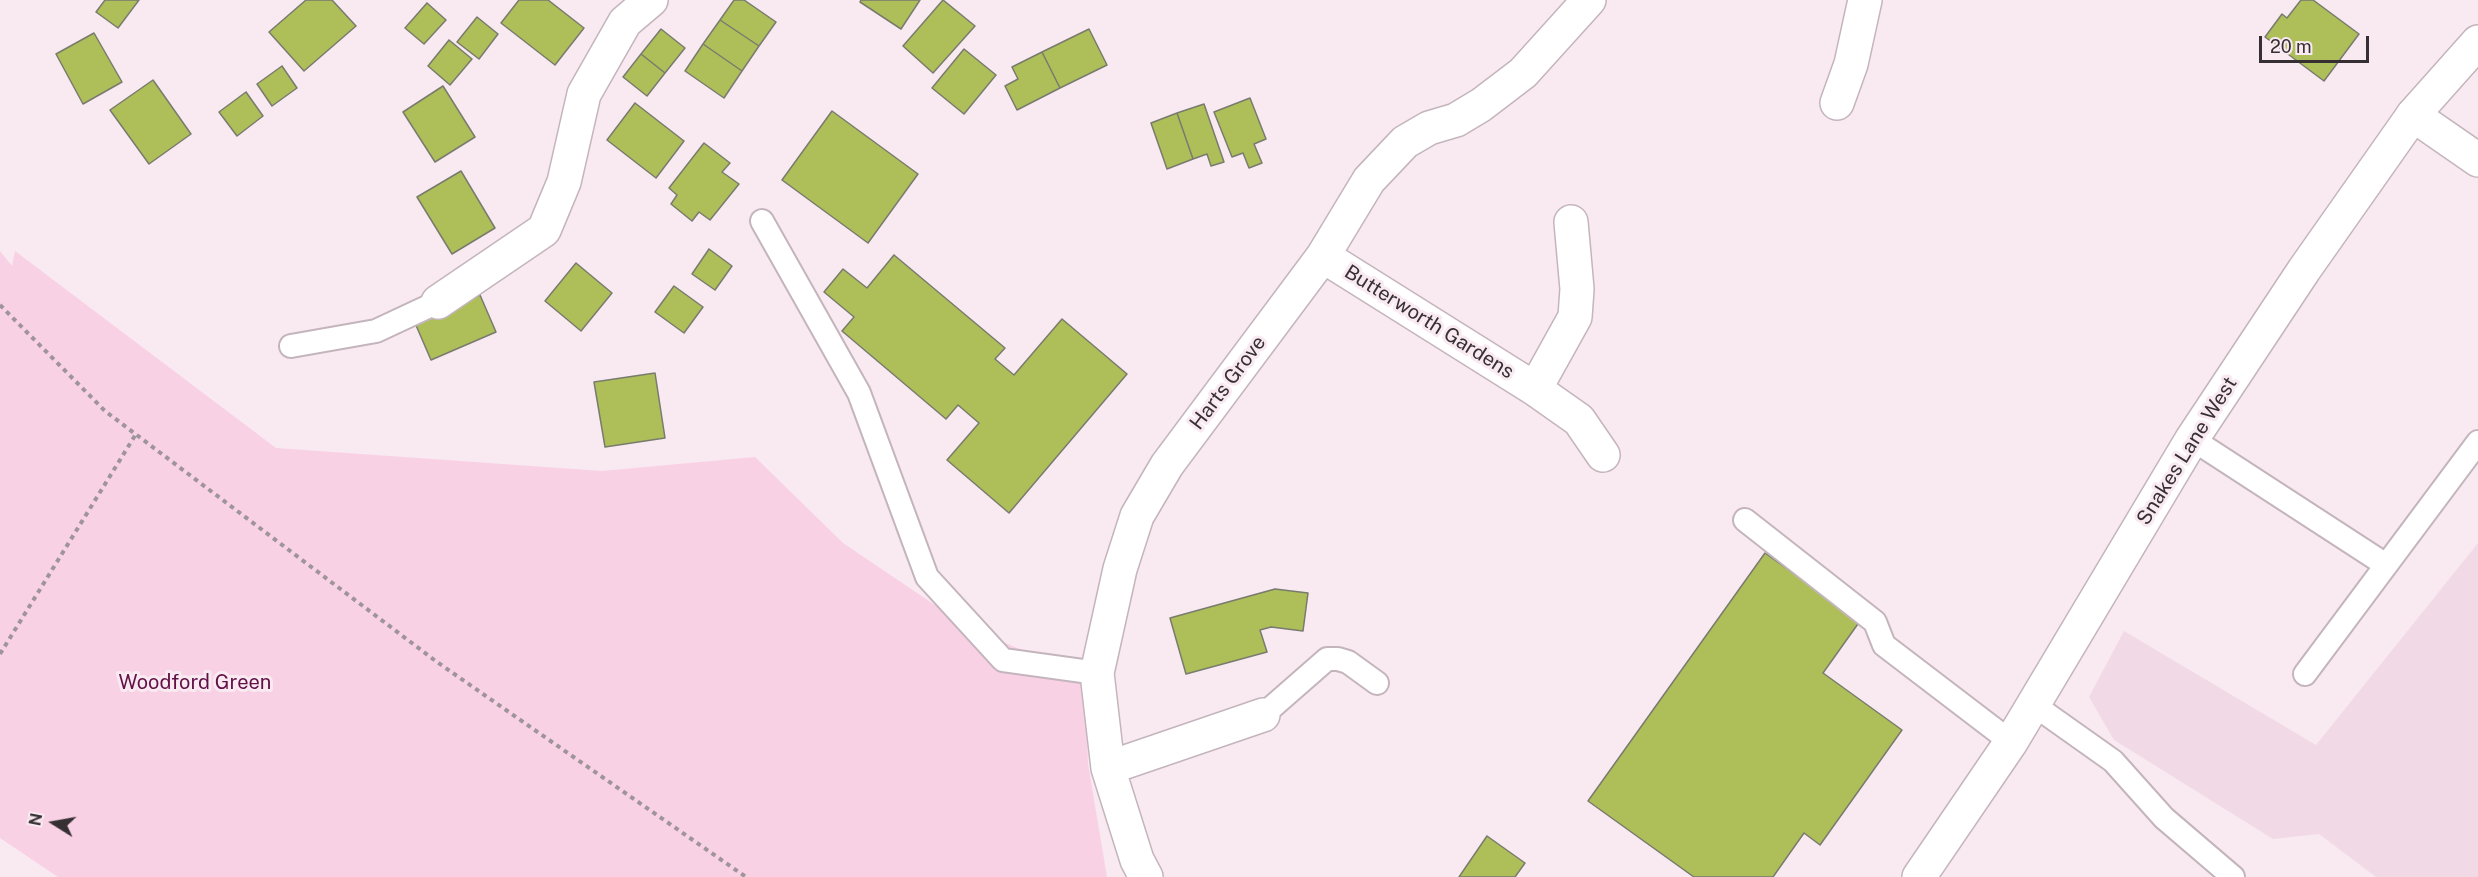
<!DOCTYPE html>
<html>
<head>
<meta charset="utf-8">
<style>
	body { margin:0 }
	#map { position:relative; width:2478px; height:877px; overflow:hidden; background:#f9e9f1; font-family:"Public Sans",sans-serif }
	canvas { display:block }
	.north { position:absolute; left:24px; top:793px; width:60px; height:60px; -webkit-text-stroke:4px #f9e9f1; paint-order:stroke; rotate:281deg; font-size:16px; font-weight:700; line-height:24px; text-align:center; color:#363033 }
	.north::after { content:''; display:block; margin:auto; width:21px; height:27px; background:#363033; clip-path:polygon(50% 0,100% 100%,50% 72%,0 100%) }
	.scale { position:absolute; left:2259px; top:36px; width:110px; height:27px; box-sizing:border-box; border:3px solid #363033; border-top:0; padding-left:8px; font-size:18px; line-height:21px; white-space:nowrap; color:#363033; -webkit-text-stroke:4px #f9e9f1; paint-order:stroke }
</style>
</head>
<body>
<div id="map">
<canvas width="2478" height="877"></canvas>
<div class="north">N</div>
<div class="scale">20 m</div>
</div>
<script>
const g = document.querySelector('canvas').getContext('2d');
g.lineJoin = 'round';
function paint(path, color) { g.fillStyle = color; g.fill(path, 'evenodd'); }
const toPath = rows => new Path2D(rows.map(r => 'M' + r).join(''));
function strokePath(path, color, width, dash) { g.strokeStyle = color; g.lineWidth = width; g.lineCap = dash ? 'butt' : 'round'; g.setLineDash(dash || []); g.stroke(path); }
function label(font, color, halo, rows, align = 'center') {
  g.font = font + ' "Public Sans",sans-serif'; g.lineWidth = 6; g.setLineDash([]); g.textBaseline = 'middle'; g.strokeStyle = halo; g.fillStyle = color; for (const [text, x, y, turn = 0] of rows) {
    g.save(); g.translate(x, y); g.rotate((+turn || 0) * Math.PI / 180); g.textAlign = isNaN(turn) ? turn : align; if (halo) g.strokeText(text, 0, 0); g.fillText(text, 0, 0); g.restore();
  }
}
const built = toPath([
	[2478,543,2478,877,2376,877,2319,834,2273,839,2114,740,2089,697,2124,631,2316,745]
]);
const green = toPath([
	[0,251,12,266,15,251,276,448,602,471,755,457,843,543,966,626,1085,677,1088,764,1107,877,58,877,0,838]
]);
const building = toPath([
	[105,0,139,0,118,28,96,12,105,0],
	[306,0,332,0,356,26,304,71,269,32,306,0],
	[519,0,548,0,584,28,555,65,501,23,519,0],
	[734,0,744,0,776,22,759,46,720,20,734,0],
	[861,0,920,0,901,29,860,2,861,0],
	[943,0,975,26,933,73,903,46,943,0],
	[2301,0,2313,0,2359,34,2324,81,2265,37,2282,14,2287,18,2301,0],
	[427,3,446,20,424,44,405,28,427,3],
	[477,17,498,34,479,59,457,42,477,17],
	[720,20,759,46,742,71,703,44,720,20],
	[661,29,685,48,665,73,641,54,661,29],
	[1089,29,1107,65,1060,88,1042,52,1089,29],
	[94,33,122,82,83,104,56,54,94,33],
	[449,40,472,59,450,85,428,66,449,40],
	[703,44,742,71,724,98,685,71,703,44],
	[964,49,996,75,964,114,932,88,964,49],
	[1042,52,1060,88,1017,110,1005,86,1018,79,1012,67,1042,52],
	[641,54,665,73,647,96,623,77,641,54],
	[282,66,297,88,272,106,257,84,282,66],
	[153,80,191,134,149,164,110,110,153,80],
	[443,86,475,137,435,162,403,112,443,86],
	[246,92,263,116,237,136,219,112,246,92],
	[1250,98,1266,139,1254,144,1262,163,1249,168,1243,153,1232,157,1214,112,1250,98],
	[635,103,684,141,656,178,607,140,635,103],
	[1204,104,1224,162,1211,166,1207,154,1193,159,1177,113,1204,104],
	[832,111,918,174,868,243,782,180,832,111],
	[1177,113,1193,159,1167,169,1151,123,1177,113],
	[704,143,730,163,722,172,739,184,710,220,699,212,692,221,671,204,677,195,669,188,704,143],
	[461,171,495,228,452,254,417,197,461,171],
	[709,249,732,266,715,290,692,274,709,249],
	[894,255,1005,348,995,359,1014,375,1062,319,1127,374,1009,513,947,460,979,423,958,405,946,419,842,331,854,317,824,292,843,269,867,288,894,255],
	[576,263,612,293,581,331,545,301,576,263],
	[674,286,703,307,684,333,655,312,674,286],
	[480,295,496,332,431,360,415,323,480,295],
	[655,373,665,438,605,447,594,382,655,373],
	[1765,553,1860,621,1823,673,1902,730,1820,845,1804,833,1773,877,1694,877,1588,801,1765,553],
	[1275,589,1308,593,1303,631,1271,627,1260,630,1267,652,1186,674,1170,618,1275,589],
	[1487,836,1525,863,1515,877,1459,877,1487,836]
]);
const path = toPath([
	[0,305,105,411,437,662,746,877],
	[0,654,136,434]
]);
const lane = toPath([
	[762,221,859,393,927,577,1003,660,1097,673],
	[291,346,376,331,438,302],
	[2192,439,2386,565],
	[1745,520,1875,622,1884,645,2011,742],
	[2305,674,2478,442],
	[2034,705,2113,761,2164,818,2233,877],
	[1263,715,1327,659,1338,659,1348,662,1377,683]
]);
const street = toPath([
	[1837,103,1851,64,1865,0],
	[2413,115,2478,160],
	[1323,256,1535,389,1579,420,1603,455],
	[438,302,544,230,564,182,584,94,625,22,651,0],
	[1535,389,1575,317,1577,289,1571,222],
	[1108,768,1263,715],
	[1146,877,1137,860,1108,768,1097,673,1120,569,1137,516,1167,465,1323,256,1369,180,1405,142,1429,128,1456,120,1481,105,1523,73,1589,0]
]);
const secondary = toPath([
	[1919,877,2011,742,2192,439,2304,270,2413,115,2478,42]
]);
const streetNames = [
	["Butterworth Gardens",1429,322,32],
	["Harts Grove",1228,383,-53],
	["Snakes Lane West",2187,451,-58]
];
const parkNames = [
	["Woodford Green",195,683]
];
paint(built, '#f1dae5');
paint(green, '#f9d1e5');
paint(building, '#aebf59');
strokePath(building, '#787b6d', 1.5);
strokePath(lane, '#c4b5bd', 26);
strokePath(street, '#c4b5bd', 36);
strokePath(secondary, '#c4b5bd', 36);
strokePath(path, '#9f949a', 4, [4.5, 4.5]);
strokePath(lane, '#fff', 22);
strokePath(street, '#fff', 33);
strokePath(secondary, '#fff', 33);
label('20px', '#363033', '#f9e9f1', streetNames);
label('20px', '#621046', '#f9e9f1', parkNames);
</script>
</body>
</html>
